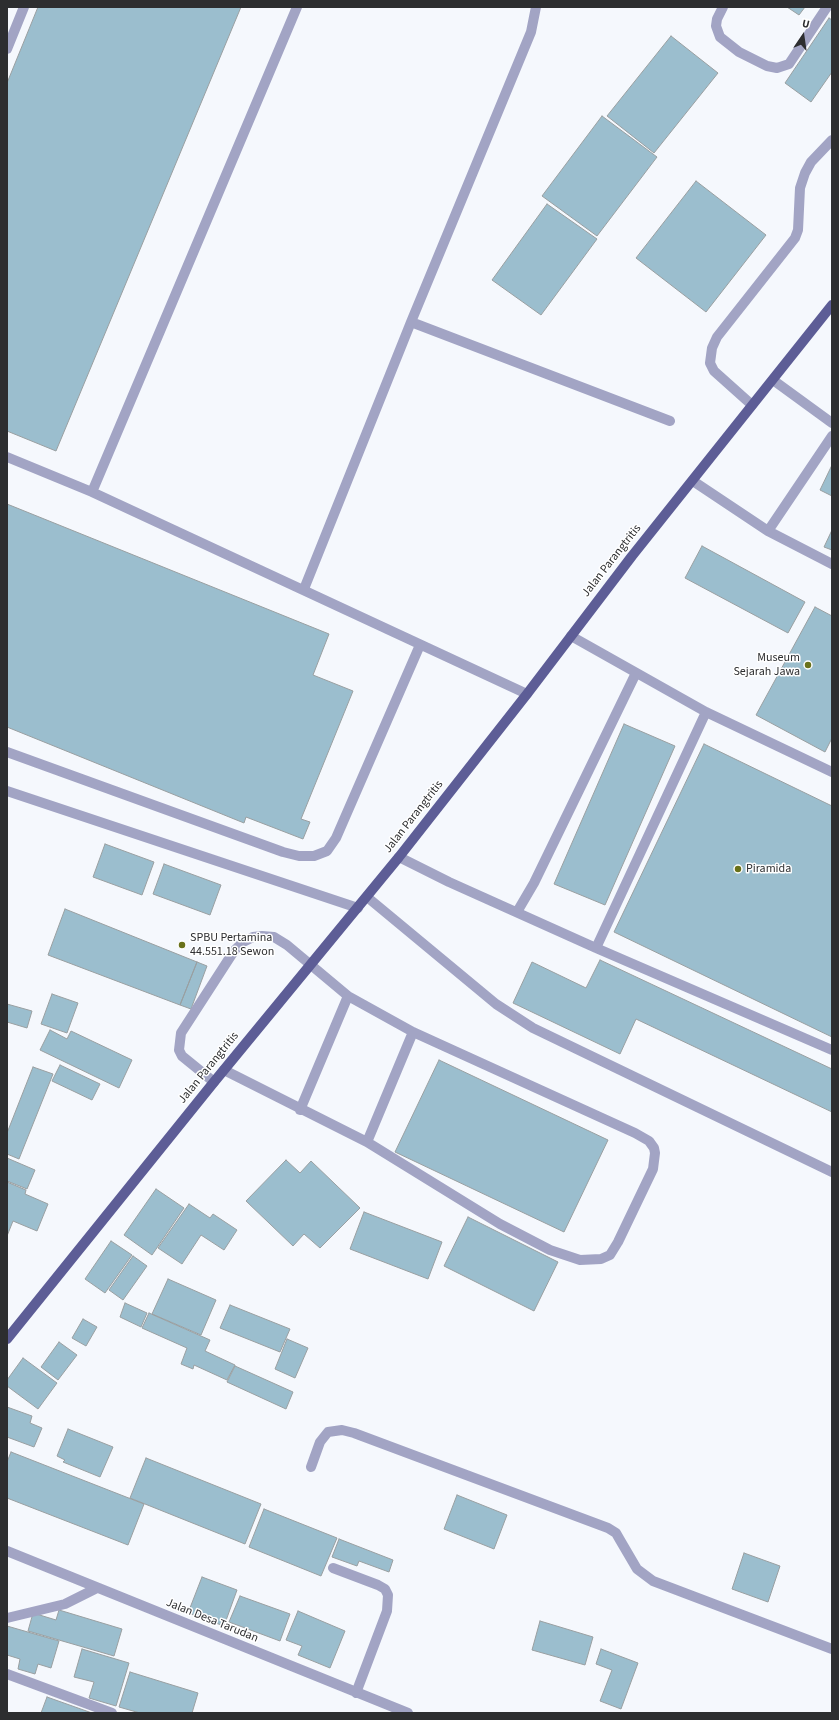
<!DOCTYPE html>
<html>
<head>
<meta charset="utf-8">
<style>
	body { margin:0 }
	#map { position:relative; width:839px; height:1720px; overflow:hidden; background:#f5f8fd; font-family:"Source Sans 3",sans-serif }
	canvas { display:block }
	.frame { position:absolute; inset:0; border:8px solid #2d2e30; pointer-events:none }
	.north { position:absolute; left:783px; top:16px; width:40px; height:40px; -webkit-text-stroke:3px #fff; paint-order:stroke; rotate:13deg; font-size:11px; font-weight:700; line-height:16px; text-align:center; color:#2d2e30 }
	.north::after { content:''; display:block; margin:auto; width:14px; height:18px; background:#2d2e30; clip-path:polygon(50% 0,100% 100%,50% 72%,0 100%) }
</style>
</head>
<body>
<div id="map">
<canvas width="839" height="1720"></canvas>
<div class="frame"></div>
<div class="north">U</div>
</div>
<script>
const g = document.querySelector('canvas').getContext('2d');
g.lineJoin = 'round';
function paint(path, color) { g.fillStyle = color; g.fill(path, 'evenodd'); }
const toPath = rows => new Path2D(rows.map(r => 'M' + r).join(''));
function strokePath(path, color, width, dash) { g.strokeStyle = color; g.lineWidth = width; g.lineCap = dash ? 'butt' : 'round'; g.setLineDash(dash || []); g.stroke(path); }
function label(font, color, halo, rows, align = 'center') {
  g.font = font + ' "Source Sans 3",sans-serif'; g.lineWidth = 3; g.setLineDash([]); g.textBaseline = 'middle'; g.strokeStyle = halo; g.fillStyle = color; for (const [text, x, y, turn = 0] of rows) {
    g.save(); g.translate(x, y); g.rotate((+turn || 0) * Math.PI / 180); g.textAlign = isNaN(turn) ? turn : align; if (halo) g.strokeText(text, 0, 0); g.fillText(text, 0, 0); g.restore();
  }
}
const building = toPath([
	[38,7,241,7,56,451,7,431,7,83,38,7],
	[787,7,805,7,799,15,787,7],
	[829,18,832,20,832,72,811,102,785,83,829,18],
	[671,36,718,73,654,153,607,116,671,36],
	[602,116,657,157,597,236,542,196,602,116],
	[696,181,766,235,706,312,636,258,696,181],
	[547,204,597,239,541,315,492,280,547,204],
	[832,465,832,496,820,490,832,465],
	[7,504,329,634,313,675,353,691,301,819,310,822,303,839,246,817,244,823,7,727,7,504],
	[832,530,832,550,824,547,832,530],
	[702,546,805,602,788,633,685,578,702,546],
	[815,607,832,616,832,738,825,752,756,715,815,607],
	[624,724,675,746,605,905,554,884,624,724],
	[704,744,832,806,832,1037,614,932,704,744],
	[105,844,154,862,142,895,93,877,105,844],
	[164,864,221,885,210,915,153,894,164,864],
	[65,909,197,962,180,1005,48,955,65,909],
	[600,960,832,1069,832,1112,636,1019,620,1054,513,1003,532,962,586,988,600,960],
	[197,962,207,966,191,1009,180,1005,197,962],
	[52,994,78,1003,67,1033,41,1024,52,994],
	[7,1004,32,1011,27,1028,7,1022,7,1004],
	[50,1030,67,1039,71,1031,132,1060,119,1088,40,1050,50,1030],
	[439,1060,608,1140,564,1232,395,1152,439,1060],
	[60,1065,100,1084,92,1100,52,1081,60,1065],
	[33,1067,53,1074,19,1159,7,1154,7,1133,33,1067],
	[7,1158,35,1170,27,1189,7,1181,7,1158],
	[286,1160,300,1173,311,1161,360,1208,320,1248,304,1234,293,1246,246,1201,286,1160],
	[7,1182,26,1190,25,1194,48,1204,37,1231,13,1221,7,1236,7,1182],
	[156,1189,184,1208,152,1255,124,1235,156,1189],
	[189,1204,210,1218,213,1214,237,1230,224,1250,201,1235,182,1264,158,1248,189,1204],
	[364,1212,442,1242,428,1279,350,1249,364,1212],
	[468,1217,558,1262,534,1311,444,1266,468,1217],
	[111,1241,132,1255,105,1293,85,1279,111,1241],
	[133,1256,147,1266,123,1300,109,1290,133,1256],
	[168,1279,216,1300,201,1335,152,1314,168,1279],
	[125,1303,147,1313,141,1327,120,1317,125,1303],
	[230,1305,290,1329,280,1352,220,1328,230,1305],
	[149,1313,210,1340,205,1351,235,1365,227,1380,194,1365,193,1369,181,1364,187,1348,142,1328,149,1313],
	[83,1319,97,1327,86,1346,72,1338,83,1319],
	[287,1339,308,1348,295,1378,275,1369,287,1339],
	[59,1342,77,1355,58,1380,41,1367,59,1342],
	[23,1358,57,1383,38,1409,7,1386,7,1380,23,1358],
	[235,1366,293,1392,286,1409,227,1382,235,1366],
	[7,1407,32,1416,30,1423,42,1428,34,1447,7,1437,7,1407],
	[68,1429,113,1447,100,1477,63,1462,65,1460,57,1456,68,1429],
	[11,1452,144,1504,128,1545,7,1498,7,1462,11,1452],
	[146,1458,261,1504,245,1544,130,1498,146,1458],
	[457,1495,507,1515,494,1549,444,1529,457,1495],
	[264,1509,337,1538,321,1576,249,1547,264,1509],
	[339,1539,393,1560,389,1572,359,1561,357,1566,332,1557,339,1539],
	[744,1553,780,1566,768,1602,732,1589,744,1553],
	[202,1577,237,1590,224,1626,188,1613,202,1577],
	[240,1596,290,1614,280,1641,229,1622,240,1596],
	[59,1610,122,1629,114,1656,28,1631,33,1613,56,1620,59,1610],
	[298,1611,345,1631,330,1668,298,1655,302,1646,286,1640,298,1611],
	[540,1621,593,1637,585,1665,532,1650,540,1621],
	[7,1626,59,1641,51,1668,38,1664,35,1674,18,1669,20,1659,7,1655,7,1626],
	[82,1649,129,1663,116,1706,89,1698,94,1682,74,1677,82,1649],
	[601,1649,638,1663,621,1709,600,1701,612,1670,596,1664,601,1649],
	[130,1672,198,1693,192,1713,140,1713,119,1707,130,1672],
	[47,1697,92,1713,41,1713,47,1697]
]);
const minor = toPath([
	[723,7,717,19,716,26,720,37,739,52,767,66,777,68,789,64,827,7],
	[7,49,24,7],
	[411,322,670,421],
	[773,380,832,423],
	[752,405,714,371,710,363,712,348,717,337,795,238,798,230,800,188,805,173,811,162,832,140],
	[7,457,92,492,527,694],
	[693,481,768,531,832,564],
	[92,492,297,7],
	[768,531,832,436],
	[304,589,411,322,531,32,536,7],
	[571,636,706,712,832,772],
	[7,752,283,852,299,856,314,856,327,851,336,838,420,645],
	[7,791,358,908],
	[399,857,449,882,596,948,832,1050],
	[367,897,496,1004,533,1028,832,1172],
	[517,912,534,883,636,673],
	[596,948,706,712],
	[214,1082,182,1056,179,1050,181,1033,234,951,243,942,253,937,262,936,274,937,287,945,348,996,413,1032,635,1133,649,1141,654,1148,655,1153,653,1169,618,1242,610,1255,601,1259,580,1260,550,1250,500,1224,367,1142,224,1070],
	[300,1110,348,996],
	[367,1142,413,1032],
	[311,1467,320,1442,328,1432,342,1430,354,1433,608,1528,616,1533,620,1540,637,1569,653,1581,832,1649],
	[7,1551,408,1713],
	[333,1568,378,1585,385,1589,388,1595,387,1611,356,1693],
	[7,1618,65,1604,97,1588],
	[7,1674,112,1713]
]);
const major = toPath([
	[7,1339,214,1082,399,857,527,694,632,556,832,305]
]);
const markers = [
	[808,665,4,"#69711a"],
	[738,869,4,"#69711a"],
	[182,945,4,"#69711a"]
];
const streetNames = [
	["Jalan Parangtritis",612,561,-52],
	["Jalan Parangtritis",414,817,-52],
	["Jalan Parangtritis",209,1068,-51],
	["Jalan Desa Tarudan",212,1621,22]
];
const poiNames = [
	["Museum",800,658,"right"],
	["Sejarah Jawa",800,672,"right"],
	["Piramida",746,869],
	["SPBU Pertamina",190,938],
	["44.551.18 Sewon",190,952]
];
paint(building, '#9bbece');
strokePath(building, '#999fa1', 1);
strokePath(minor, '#a2a4c4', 10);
strokePath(major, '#5d5d96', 10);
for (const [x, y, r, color] of markers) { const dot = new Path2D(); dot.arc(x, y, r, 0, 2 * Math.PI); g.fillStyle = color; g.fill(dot); strokePath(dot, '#fff', 1.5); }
label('12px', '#2d2e30', '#fff', streetNames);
label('12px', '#2d2e30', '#fff', poiNames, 'left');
</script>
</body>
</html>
